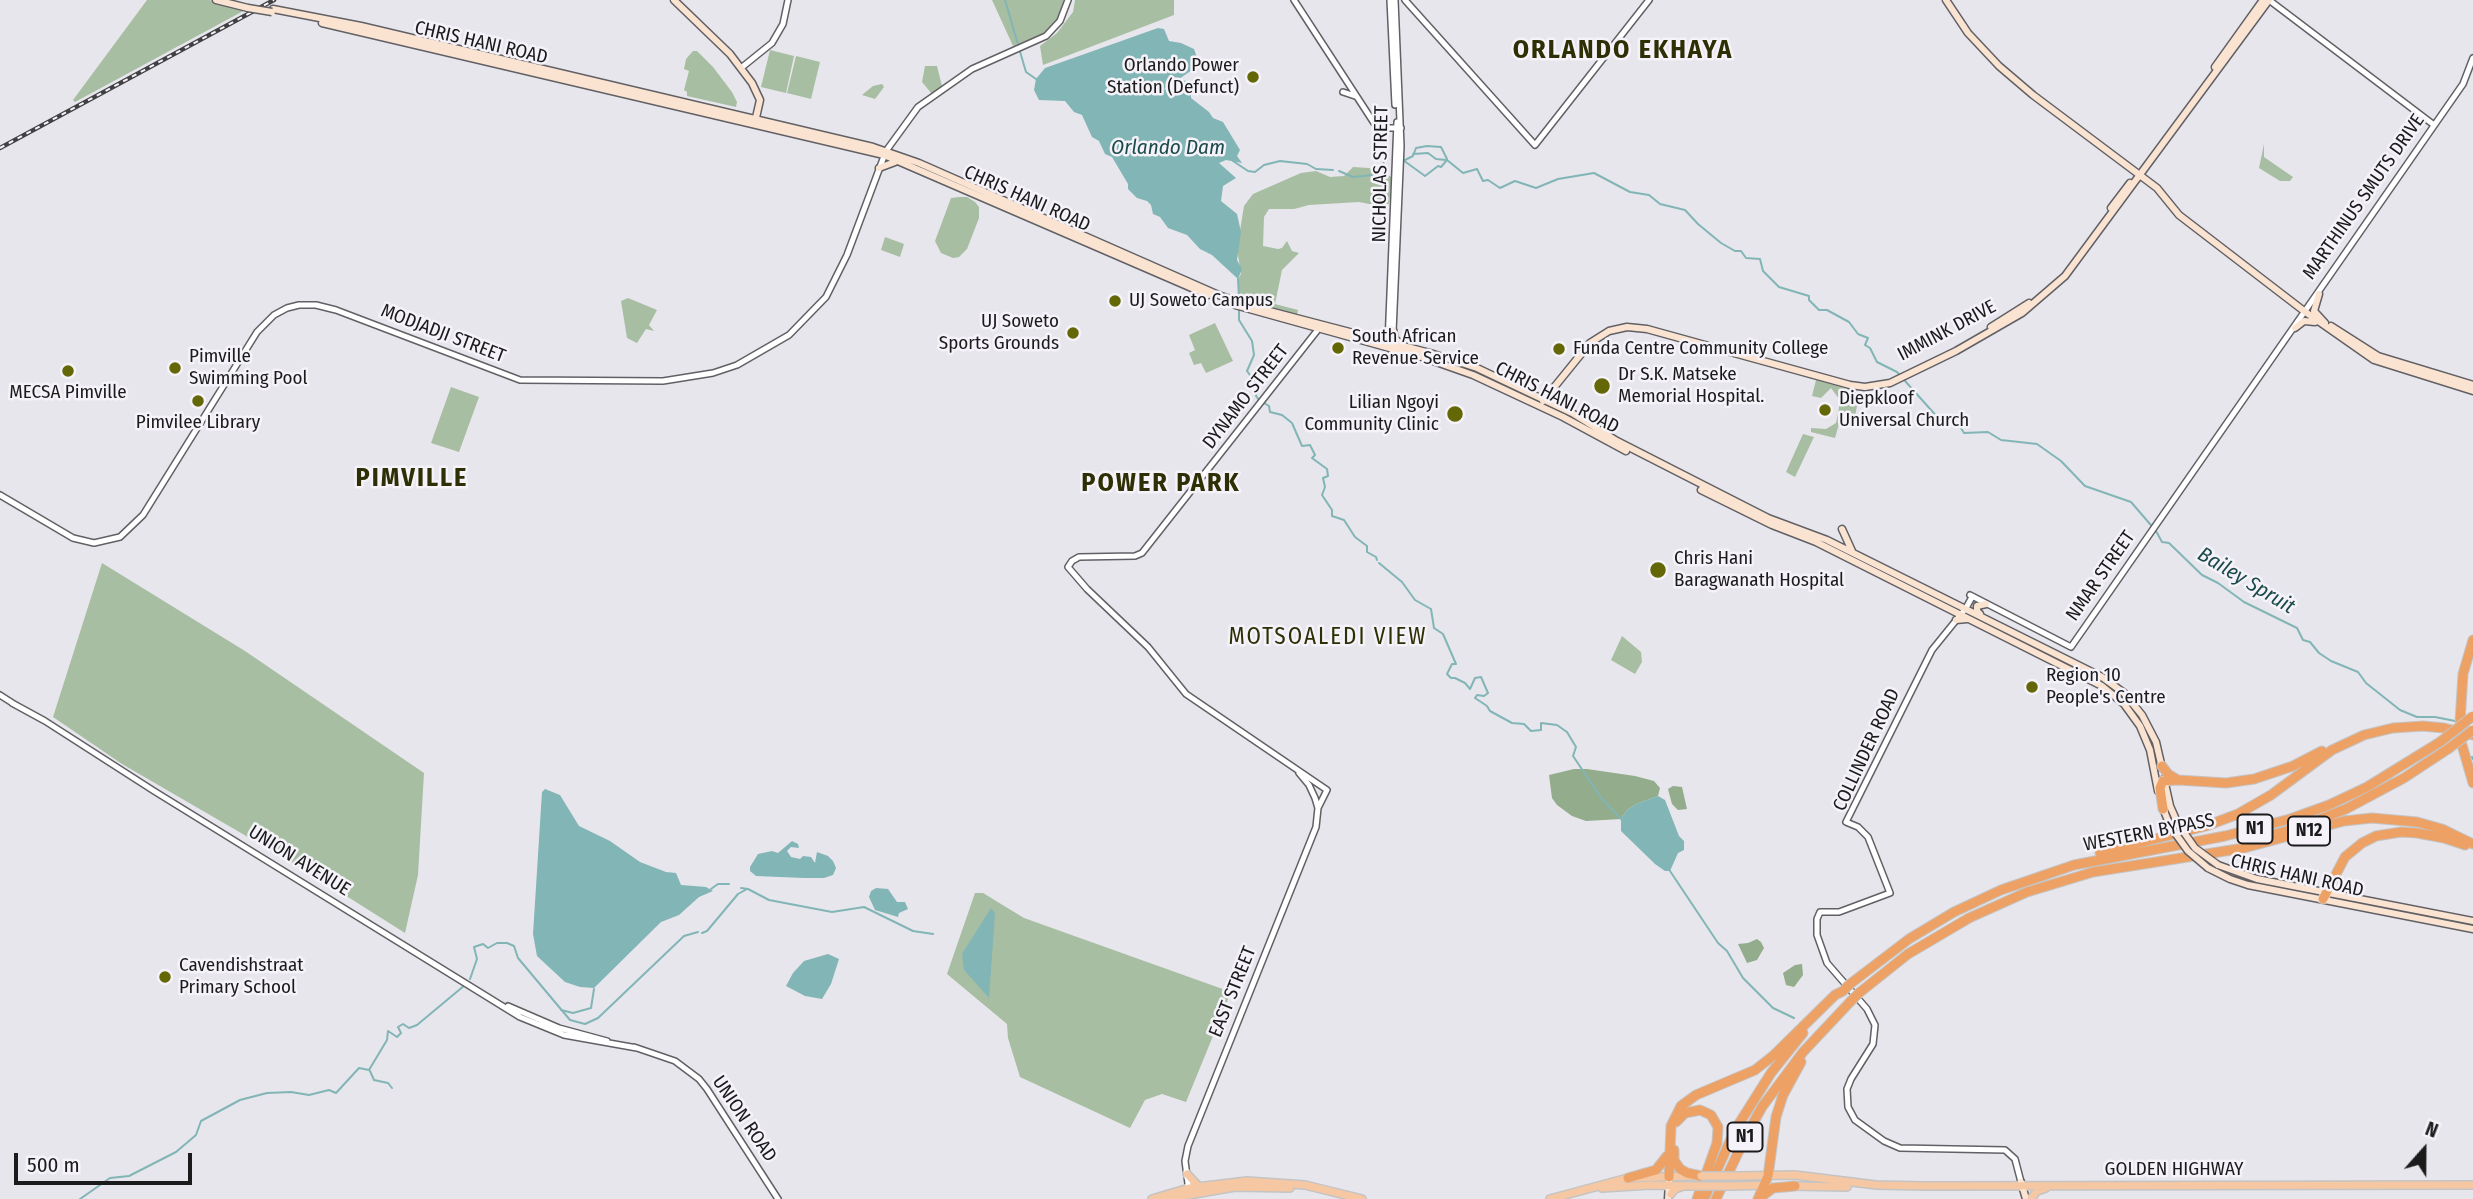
<!DOCTYPE html>
<html>
<head>
<meta charset="utf-8">
<style>
	body { margin:0 }
	#map { position:relative; width:2473px; height:1199px; overflow:hidden; background:#e7e6ec; font-family:"Fira Sans Condensed",sans-serif }
	canvas { display:block }
	.north { position:absolute; left:2389px; top:1115px; width:70px; height:70px; -webkit-text-stroke:5px #f5f3f9; paint-order:stroke; rotate:21deg; font-size:19px; font-weight:700; line-height:28px; text-align:center; color:#1b1b1c }
	.north::after { content:''; display:block; margin:auto; width:24px; height:32px; background:#1b1b1c; clip-path:polygon(50% 0,100% 100%,50% 72%,0 100%) }
	.scale { position:absolute; left:14px; top:1153px; width:178px; height:32px; box-sizing:border-box; border:4px solid #1b1b1c; border-top:0; padding-left:9px; font-size:21px; line-height:24px; white-space:nowrap; color:#1b1b1c; -webkit-text-stroke:5px #f5f3f9; paint-order:stroke }
</style>
</head>
<body>
<div id="map">
<canvas width="2473" height="1199"></canvas>
<div class="north">N</div>
<div class="scale">500 m</div>
</div>
<script>
const g = document.querySelector('canvas').getContext('2d');
g.lineJoin = 'round';
function paint(path, color) { g.fillStyle = color; g.fill(path, 'evenodd'); }
const toPath = rows => new Path2D(rows.map(r => 'M' + r).join(''));
function strokePath(path, color, width, dash) { g.strokeStyle = color; g.lineWidth = width; g.lineCap = dash ? 'butt' : 'round'; g.setLineDash(dash || []); g.stroke(path); }
function label(font, color, halo, rows, align = 'center') {
  g.font = font + ' "Fira Sans Condensed",sans-serif'; g.lineWidth = 5; g.setLineDash([]); g.textBaseline = 'middle'; g.strokeStyle = halo; g.fillStyle = color; for (const [text, x, y, turn = 0] of rows) {
    g.save(); g.translate(x, y); g.rotate((+turn || 0) * Math.PI / 180); g.textAlign = isNaN(turn) ? turn : align; if (halo) g.strokeText(text, 0, 0); g.fillText(text, 0, 0); g.restore();
  }
}
const green = toPath([
	[147,0,209,0,247,9,75,102,73,100],
	[992,0,1064,0,1057,19,1044,34,1013,46],
	[1075,0,1174,0,1174,15,1043,65,1040,46,1057,33,1073,12],
	[770,50,794,56,786,93,761,87],
	[693,51,697,51,713,67,732,92,737,102,736,107,687,96,687,92,684,90,689,71,684,69,686,59],
	[796,56,820,62,811,99,787,93],
	[925,66,937,66,942,86,932,94,922,82],
	[882,84,884,87,875,99,862,95,873,86],
	[2264,144,2264,157,2293,177,2290,181,2280,181,2259,168],
	[1353,167,1369,168,1392,177,1389,204,1380,206,1359,202,1309,205,1294,209,1269,209,1264,217,1263,246,1278,249,1282,248,1287,241,1292,251,1299,253,1282,270,1275,304,1298,310,1297,315,1245,304,1239,294,1238,279,1241,274,1237,249,1244,206,1253,194,1301,173,1316,171,1330,177,1344,176],
	[959,197,967,197,975,202,979,207,979,218,967,249,959,257,953,258,941,253,935,241,951,198],
	[885,237,904,244,900,257,881,250],
	[628,298,657,310,649,325,654,331,646,329,637,343,627,338,621,301],
	[1215,323,1233,361,1206,373,1201,363,1194,365,1189,353,1195,350,1189,335],
	[1816,380,1855,391,1859,395,1854,422,1857,423,1856,428,1839,424,1835,438,1811,432,1811,428,1826,429,1836,423,1839,408,1839,399,1831,388,1821,398,1812,396],
	[451,387,479,397,459,452,431,443],
	[1803,434,1814,437,1795,477,1786,472],
	[102,563,245,651,424,773,418,875,405,933,310,873,122,764,53,717],
	[1622,636,1641,652,1642,662,1635,674,1611,660],
	[975,893,983,893,1024,918,1231,992,1186,1102,1162,1094,1145,1100,1130,1128,1020,1077,1008,1038,1007,1024,947,974]
]);
const forest = toPath([
	[1574,769,1587,769,1635,776,1654,781,1660,788,1658,796,1636,804,1627,810,1621,819,1586,821,1572,816,1557,805,1552,798,1549,775],
	[1673,786,1682,787,1687,809,1678,810,1672,804,1668,789],
	[1757,939,1761,942,1764,948,1757,960,1747,963,1738,944,1748,943],
	[1802,964,1803,975,1794,987,1786,985,1783,973,1795,965]
]);
const water = toPath([
	[1158,28,1164,29,1169,41,1181,43,1194,49,1199,63,1198,66,1160,92,1181,80,1191,82,1191,98,1209,112,1213,118,1223,122,1240,150,1237,156,1242,163,1226,160,1219,163,1236,178,1223,186,1221,201,1237,214,1241,232,1237,260,1242,269,1238,279,1212,255,1200,249,1187,235,1168,228,1160,217,1153,214,1151,205,1147,201,1137,198,1128,189,1128,184,1112,157,1105,154,1099,141,1092,137,1082,115,1074,112,1065,101,1039,100,1034,90,1036,79,1045,68],
	[545,789,560,795,579,826,610,841,640,862,666,872,676,873,681,885,706,887,713,891,699,897,679,915,661,922,594,988,580,987,565,982,537,956,533,934,542,792],
	[1658,796,1665,800,1679,836,1684,841,1684,850,1678,853,1670,871,1665,871,1655,864,1621,831,1621,819,1627,810,1636,804],
	[792,841,798,844,799,848,791,847,787,851,791,857,800,859,803,856,811,857,815,863,817,852,828,856,833,861,836,868,833,875,824,878,804,878,756,876,750,871,750,867,758,854,772,851,778,853],
	[876,888,888,889,897,902,905,902,908,909,899,913,898,917,875,910,869,897,871,891],
	[991,908,995,913,989,998,964,970,962,954],
	[828,954,839,959,831,984,822,999,805,996,786,986,793,973,804,961]
]);
const stream = toPath([
	[1005,0,1026,72,1036,79],
	[1413,154,1428,153,1436,159,1446,160],
	[1403,160,1425,176,1438,166,1441,167,1447,160,1463,173,1477,169,1483,181,1488,180,1500,188,1515,181,1536,188,1558,179,1594,173,1630,192,1649,195,1660,204,1685,210,1698,224,1721,243,1735,251,1741,251,1746,258,1760,259,1763,271,1779,287,1809,296,1809,300,1819,310,1827,310,1849,322,1858,334,1868,338,1865,345,1870,348,1877,362,1897,372,1940,420,1959,425,1964,433,1988,432,2001,440,2037,444,2061,461,2085,486,2131,502,2156,531,2162,542,2169,543,2202,575,2218,583,2244,602,2297,628,2303,640,2310,642,2319,653,2331,661,2358,672,2366,683,2400,710,2417,717,2435,717,2455,721],
	[1405,160,1413,156,1416,148,1427,146,1441,147,1447,159],
	[1233,161,1248,171,1255,172,1264,165,1280,161,1307,164,1316,169,1333,170],
	[1339,171,1353,177,1372,175,1382,167,1384,162,1387,160],
	[1238,279,1239,298],
	[1239,311,1239,320,1252,341,1254,355,1247,371,1258,386,1256,396,1259,400],
	[1264,403,1269,406,1270,412,1282,415,1292,423,1302,446,1310,445,1315,455,1312,458,1327,469,1328,476,1323,478,1325,487,1322,495,1332,510,1332,516,1344,520,1355,537,1367,546,1367,552,1376,557,1377,560],
	[1379,563,1402,582,1415,600,1431,609,1434,628,1443,634,1456,664,1452,664,1447,674,1451,678,1455,678,1465,683,1470,689,1475,678,1481,677,1488,693,1484,696,1477,695,1475,698,1487,706,1490,711,1512,723,1524,724,1531,731,1541,730,1541,723,1557,725,1567,732,1576,747,1573,756,1602,799,1621,819],
	[2472,757,2473,759],
	[1670,871,1718,943,1727,951,1743,978,1773,1008,1794,1018],
	[741,888,748,889,769,900,832,912,864,907,913,931,933,934],
	[711,889,718,884,729,884],
	[702,933,707,931,738,894,747,889],
	[470,979,477,959,474,947,483,944,488,948,497,943,507,943,514,946,518,958,570,1020,585,1024,598,1018,684,936,698,932],
	[561,1010,573,1013,591,1008,594,989],
	[370,1071,374,1080,388,1083,392,1088],
	[80,1199,110,1178,129,1176,176,1152,196,1135,201,1121,240,1100,267,1093,291,1092,309,1095,329,1090,336,1093,359,1068,369,1070,387,1040,388,1031,397,1037,401,1033,398,1027,403,1024,409,1028,417,1025,465,985]
]);
const tertiary = toPath([
	[1294,0,1374,123,1383,128,1401,128],
	[1390,0,1395,105],
	[1405,0,1535,145,1649,0],
	[2269,0,2434,125],
	[741,68,772,43,783,24,788,0],
	[1343,92,1355,96],
	[1393,332,1401,146,1395,0],
	[1388,343,1397,122],
	[0,495,73,538,94,543,120,537,143,515,257,332,274,315,287,308,299,305,316,305,336,310,520,380,663,381,713,373,737,365,789,335,826,297,847,255,886,151,918,107,972,69,1046,36,1060,21,1068,0],
	[1970,595,2071,647,2463,84,2473,58],
	[1972,597,1966,608,1932,650,1846,822,1858,827,1868,837,1890,893,1839,912,1820,912,1817,919,1817,935,1827,963,1867,1009,1875,1025,1873,1044,1851,1079,1847,1089,1848,1107,1855,1120,1884,1141,1900,1148,2005,1150,2015,1159,2021,1182],
	[0,695,14,704],
	[12,703,45,721,154,791,520,1017,564,1035,637,1048],
	[1318,808,1327,790,1186,694,1148,647,1087,589,1068,567,1072,561,1079,557,1135,556,1142,553,1320,327],
	[508,1006,559,1028,607,1041],
	[634,1047,675,1061,699,1079,707,1089,778,1199],
	[1189,1191,1185,1161,1188,1146,1316,827,1318,808,1315,798,1309,785,1299,773]
]);
const secondary = toPath([
	[216,0,248,8],
	[674,0,730,54,752,83,760,100,755,122],
	[1946,0,1968,33,1999,66,2033,95,2157,188,2179,215,2304,311,2374,360,2473,391],
	[273,9,361,26,873,147,919,163,1221,296,1258,308,1430,353,1477,368,1572,413,1617,441,1768,518,1827,540,2102,677,2124,693,2142,715,2156,742,2162,768],
	[322,23,884,155,1208,295],
	[2215,67,2263,0],
	[879,168,895,162],
	[2111,208,2130,183],
	[2319,294,2314,311,2325,323],
	[1235,305,1422,357,1473,375,1563,417,1626,451],
	[2331,326,2378,356,2473,385],
	[1991,327,2029,303],
	[2295,328,2304,321,2315,322],
	[1393,330,1395,339,1400,343],
	[1386,359,1392,354,1398,353],
	[1543,401,1590,343,1609,331,1627,327,1647,329,1850,385,1865,387,1890,383,1956,351,2022,313,2065,276,2269,0],
	[1701,490,1772,525,1816,542,2102,686,2124,704,2140,726,2150,750,2158,791],
	[1842,529,1852,551],
	[1980,614,1977,611,1977,606,1986,604],
	[1956,620,1967,619],
	[2164,779,2170,806,2178,824],
	[2163,808,2170,826],
	[2218,865,2257,879,2473,921],
	[2208,868,2230,879,2248,885,2473,929],
	[2021,1182,2026,1199],
	[1668,1199,1669,1182]
]);
const primary = toPath([
	[1187,1174,1199,1187],
	[1739,1176,1795,1175,1876,1185,1925,1186,2473,1185],
	[1734,1186,1767,1185],
	[1792,1186,1847,1187],
	[1602,1188,1650,1185,1693,1186],
	[1671,1194,1675,1189,1683,1186],
	[1152,1199,1189,1188,1247,1181,1305,1185,1362,1199],
	[1166,1199,1235,1187,1290,1188],
	[1550,1199,1628,1178,1694,1176],
	[2031,1199,2037,1191,2046,1188]
]);
const motorway = toPath([
	[2460,722,2463,674,2473,640],
	[2462,745,2473,783],
	[2162,766,2168,774,2178,780],
	[2163,809,2160,788,2163,781,2178,780,2226,783,2254,779,2293,766,2322,751],
	[2251,841,2297,828,2346,809,2404,778,2448,749],
	[2100,853,2206,826,2238,814,2271,795,2332,750,2364,735,2393,728,2423,726,2444,728,2473,735],
	[2323,899,2345,857,2362,843,2376,836,2401,832,2417,833,2444,838,2465,845],
	[1850,984,1909,939,1954,912,2001,890,2074,865,2225,836,2290,819,2329,805,2367,787,2440,742],
	[1859,993,1908,954,1969,918,2027,892,2093,872,2244,848,2344,821,2372,818,2417,822,2442,829,2473,844],
	[1676,1122,1685,1113,1700,1110,1711,1115,1718,1127,1717,1143,1697,1199],
	[1674,1150,1674,1160,1680,1169,1687,1173,1701,1176],
	[1669,1177,1671,1126,1681,1106,1696,1095,1755,1070,1774,1055,1835,995,1843,991],
	[1628,1178,1656,1170,1667,1156],
	[1761,1197,1773,1188,1795,1186],
	[1704,1199,1735,1130,1771,1073,1803,1033],
	[1716,1199,1746,1136,1762,1107,1803,1052,1850,1002],
	[1758,1199,1768,1176,1776,1117,1783,1095,1801,1062]
]);
const rail = toPath([
	[0,148,274,0]
]);
const secondaryBridge = toPath([
	[248,8,272,12],
	[2178,824,2195,848,2218,865],
	[2170,826,2188,851,2208,868]
]);
const primaryBridge = toPath([
	[1701,1176,1739,1176],
	[1693,1186,1734,1186]
]);
const motorwayBridge = toPath([
	[2440,742,2473,716],
	[2448,749,2473,730],
	[1845,989,1850,984],
	[1850,1002,1859,993]
]);
const markers = [
	[1253,77,7,"#646705"],
	[1115,301,7,"#646705"],
	[1073,333,7,"#646705"],
	[1338,348,7,"#646705"],
	[1559,349,7,"#646705"],
	[175,368,7,"#646705"],
	[68,371,7,"#646705"],
	[1602,386,9,"#646705"],
	[198,401,7,"#646705"],
	[1825,410,7,"#646705"],
	[1455,414,9,"#646705"],
	[1658,570,9,"#646705"],
	[2032,687,7,"#646705"],
	[165,977,7,"#646705"]
];
const shields = [
	[2255,829,35],
	[2309,831,42],
	[1745,1137,35]
];
const shieldNames = [
	["N1",2255,829],
	["N12",2309,831],
	["N1",1745,1137]
];
const streetNames = [
	["CHRIS HANI ROAD",481,43,13],
	["NICHOLAS STREET",1381,174,-89],
	["MARTHINUS SMUTS DRIVE",2364,197,-55],
	["CHRIS HANI ROAD",1027,199,24],
	["IMMINK DRIVE",1947,331,-28],
	["MODJADJI STREET",443,334,21],
	["DYNAMO STREET",1246,397,-52],
	["CHRIS HANI ROAD",1557,398,27],
	["NMAR STREET",2101,576,-55],
	["COLLINDER ROAD",1867,750,-65],
	["WESTERN BYPASS",2149,833,-11],
	["UNION AVENUE",299,861,32],
	["CHRIS HANI ROAD",2297,876,13],
	["EAST STREET",1233,992,-68],
	["UNION ROAD",744,1119,56],
	["GOLDEN HIGHWAY",2174,1170]
];
const poiNames = [
	["Orlando Power",1239,66,"right"],
	["Station (Defunct)",1239,88,"right"],
	["UJ Soweto Campus",1129,301],
	["UJ Soweto",1059,322,"right"],
	["Sports Grounds",1059,344,"right"],
	["South African",1352,337],
	["Revenue Service",1352,359],
	["Funda Centre Community College",1573,349],
	["Pimville",189,357],
	["Swimming Pool",189,379],
	["Dr S.K. Matseke",1618,375],
	["Memorial Hospital.",1618,397],
	["MECSA Pimville",68,393,"center"],
	["Diepkloof",1839,399],
	["Universal Church",1839,421],
	["Lilian Ngoyi",1439,403,"right"],
	["Community Clinic",1439,425,"right"],
	["Pimvilee Library",198,423,"center"],
	["Chris Hani",1674,559],
	["Baragwanath Hospital",1674,581],
	["Region 10",2046,676],
	["People's Centre",2046,698],
	["Cavendishstraat",179,966],
	["Primary School",179,988]
];
const waterNames = [
	["Orlando Dam",1168,148],
	["Bailey Spruit",2246,581,31]
];
const quarterNames = [
	["MOTSOALEDI VIEW",1328,638]
];
const districtNames = [
	["ORLANDO EKHAYA",1623,51],
	["PIMVILLE",412,479],
	["POWER PARK",1161,484]
];
paint(green, '#a7bea2');
paint(forest, '#92ac8c');
paint(water, '#82b5b6');
strokePath(stream, '#82b5b6', 2);
strokePath(tertiary, '#616065', 8);
strokePath(secondary, '#616065', 9);
strokePath(primary, '#c4c4c4', 10);
strokePath(motorway, '#c4c4c4', 11);
strokePath(tertiary, '#fff', 5);
strokePath(secondary, '#fae3d1', 6);
strokePath(primary, '#f5c7a3', 7);
strokePath(motorway, '#eea165', 9);
strokePath(rail, '#414143', 4.5);
strokePath(rail, '#f5f3f9', 2, [5]);
strokePath(secondaryBridge, '#616065', 9, []);
strokePath(primaryBridge, '#c4c4c4', 10, []);
strokePath(motorwayBridge, '#c4c4c4', 11, []);
strokePath(secondaryBridge, '#fae3d1', 6);
strokePath(primaryBridge, '#f5c7a3', 7);
strokePath(motorwayBridge, '#eea165', 9);
for (const [x, y, r, color] of markers) { const dot = new Path2D(); dot.arc(x, y, r, 0, 2 * Math.PI); g.fillStyle = color; g.fill(dot); strokePath(dot, '#f5f3f9', 2.5); }
for (const [x, y, w] of shields) { const box = new Path2D(); box.roundRect(x - w / 2, y - 14.5, w, 29, 5); g.fillStyle = '#f5f3f9'; g.fill(box); strokePath(box, '#1b1b1c', 2); }
label('bold 18px', '#1b1b1c', null, shieldNames);
label('19px', '#1b1b1c', '#f5f3f9', streetNames);
label('19px', '#1b1b1c', '#f5f3f9', poiNames, 'left');
label('italic 21px', '#1b4a4b', '#f5f3f9', waterNames);
g.letterSpacing = '2px';
label('23px', '#2d2f05', '#f5f3f9', quarterNames);
g.letterSpacing = '0px';
g.letterSpacing = '2px';
label('bold 26px', '#2d2f05', '#f5f3f9', districtNames);
g.letterSpacing = '0px';
</script>
</body>
</html>
